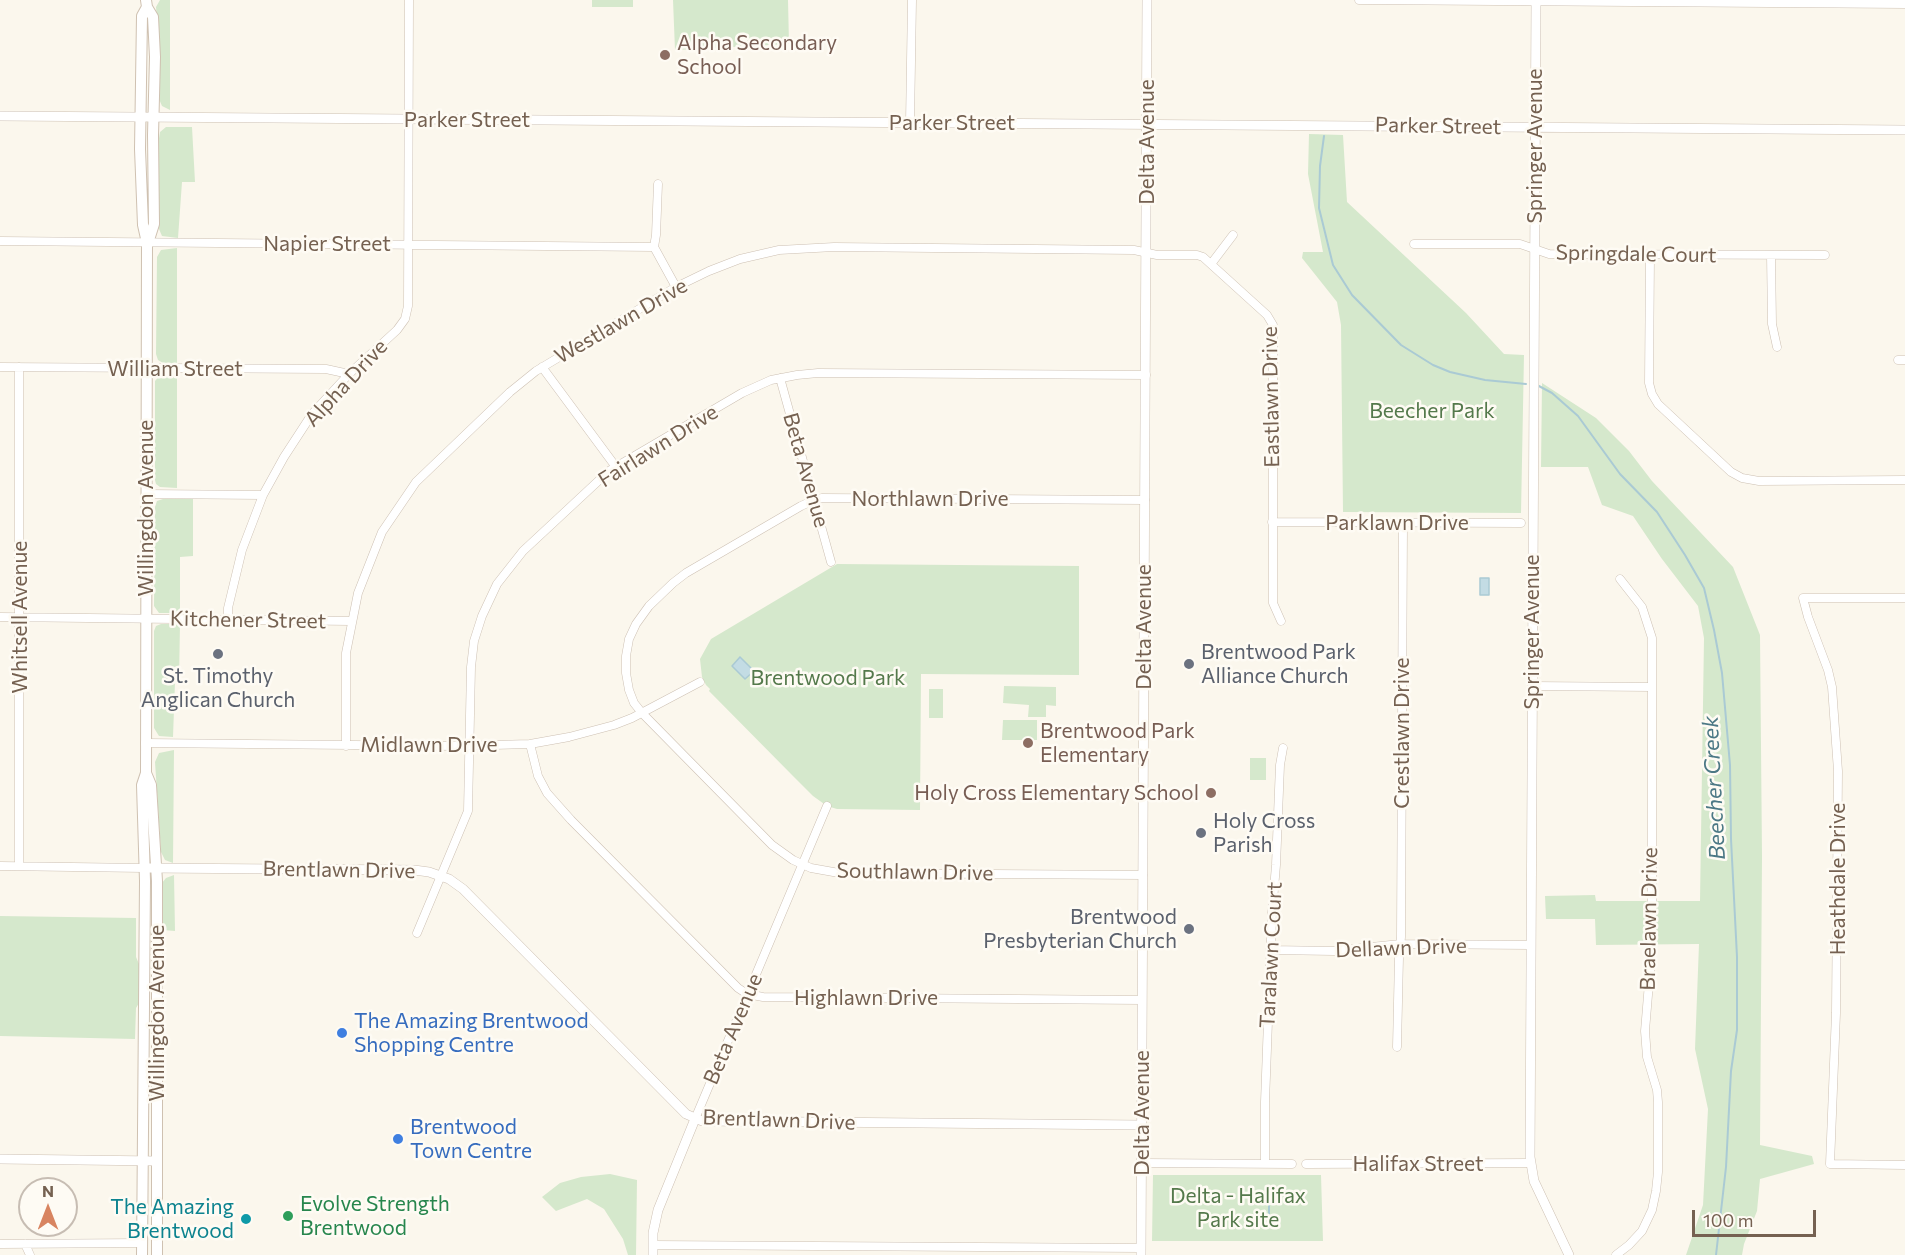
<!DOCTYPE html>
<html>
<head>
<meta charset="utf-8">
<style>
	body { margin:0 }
	#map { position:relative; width:1905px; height:1255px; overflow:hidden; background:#fbf7ed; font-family:Commissioner,sans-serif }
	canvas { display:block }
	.north { position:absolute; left:18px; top:1177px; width:60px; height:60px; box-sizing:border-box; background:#fefbf4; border:2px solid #c7bdb3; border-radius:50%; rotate:0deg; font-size:16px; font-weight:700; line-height:24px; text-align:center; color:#756151 }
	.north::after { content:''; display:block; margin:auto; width:21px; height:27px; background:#d88460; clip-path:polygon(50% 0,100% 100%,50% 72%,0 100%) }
	.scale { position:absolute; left:1692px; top:1210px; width:124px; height:27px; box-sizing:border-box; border:3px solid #756151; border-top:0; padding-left:8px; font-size:18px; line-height:21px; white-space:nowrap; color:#756151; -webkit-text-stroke:4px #fefbf4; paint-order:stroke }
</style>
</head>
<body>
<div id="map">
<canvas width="1905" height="1255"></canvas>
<div class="north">N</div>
<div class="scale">100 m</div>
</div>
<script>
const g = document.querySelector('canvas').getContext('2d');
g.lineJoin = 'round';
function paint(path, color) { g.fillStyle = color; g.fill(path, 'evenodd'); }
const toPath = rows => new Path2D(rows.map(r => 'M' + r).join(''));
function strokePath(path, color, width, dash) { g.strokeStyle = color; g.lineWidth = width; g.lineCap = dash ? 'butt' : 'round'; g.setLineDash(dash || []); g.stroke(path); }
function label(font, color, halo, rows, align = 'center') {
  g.font = font + ' Commissioner,sans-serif'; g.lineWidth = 5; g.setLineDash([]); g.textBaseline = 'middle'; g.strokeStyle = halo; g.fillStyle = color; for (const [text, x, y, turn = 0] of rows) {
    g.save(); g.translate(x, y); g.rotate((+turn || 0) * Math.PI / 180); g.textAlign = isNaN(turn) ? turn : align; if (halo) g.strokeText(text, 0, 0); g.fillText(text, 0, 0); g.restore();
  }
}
const green = toPath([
	[160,0,170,0,170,110,162,106,159,99,159,51,156,7],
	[592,0,633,0,633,7,592,7],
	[673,0,788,0,789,44,675,50],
	[166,127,192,127,195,182,182,182,178,238,162,236,159,229,159,138,160,132],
	[1309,134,1343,135,1347,202,1466,313,1504,354,1524,355,1521,513,1343,512,1341,325,1337,302,1302,258,1303,252,1323,252,1308,174],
	[177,248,177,363,163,363,158,360,156,354,157,257,161,250],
	[162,373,177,373,177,488,160,487,156,484,155,480,155,381],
	[1542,383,1596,418,1629,451,1652,481,1733,567,1760,635,1762,857,1760,1145,1812,1156,1814,1164,1760,1179,1757,1211,1744,1244,1742,1255,1686,1255,1703,1205,1708,1109,1695,1049,1699,944,1596,945,1595,919,1546,919,1545,896,1595,895,1596,901,1700,901,1704,638,1698,606,1662,559,1633,516,1602,505,1588,467,1541,467],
	[163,499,193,499,193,556,180,557,180,613,159,613,154,606,155,507,157,501],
	[837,564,1079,566,1079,675,921,674,920,810,837,809,827,806,813,796,792,775,709,691,710,689,706,685,702,677,700,659,711,639],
	[161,624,180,624,179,681,175,682,173,737,159,736,154,728,154,631,156,626],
	[1004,686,1056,687,1056,706,1046,705,1046,717,1028,717,1029,705,1003,703],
	[929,689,943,689,943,718,929,718],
	[1003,720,1037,720,1037,740,1002,740],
	[174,750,173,863,165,860,161,852,155,762,159,753],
	[1250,758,1266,758,1266,780,1250,780],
	[174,875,175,931,163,930,162,883,166,878],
	[0,916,136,918,136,957,139,964,139,1003,136,1008,135,1039,0,1036],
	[610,1174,637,1180,636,1255,628,1255,623,1239,604,1209,587,1199,556,1211,542,1197,560,1183,581,1177],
	[1153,1175,1321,1175,1323,1241,1152,1241]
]);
const water = toPath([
	[1480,578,1489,578,1489,595,1480,595,1480,578],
	[740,657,754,671,745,679,732,666,740,657]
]);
const stream = toPath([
	[1324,136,1320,166,1319,208,1333,265,1352,295,1401,345,1433,365,1450,372,1485,380,1526,384],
	[1537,385,1552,393,1578,416,1620,474,1657,512,1685,555,1704,588,1714,630,1722,673,1730,765,1731,839,1737,957,1737,1030,1731,1071,1726,1167,1716,1255],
	[1269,1205,1269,1219]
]);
const minor = toPath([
	[1359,0,1905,4],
	[910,123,912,0],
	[658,184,656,235,654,247,676,287],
	[0,241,654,247],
	[1414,244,1520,244,1549,254,1825,255],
	[1650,255,1649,383,1652,394,1658,404,1731,472,1742,478,1759,481,1905,480],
	[1771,255,1772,324,1777,347],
	[1211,264,1233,235],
	[1898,360,1905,360],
	[0,367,326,369,349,374],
	[542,367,616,467],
	[780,378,831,562],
	[146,494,263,495],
	[1272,522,1521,523],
	[1905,598,1803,598,1808,617,1828,670,1832,687,1838,771,1836,1013,1830,1164,1905,1165],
	[0,617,351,621],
	[228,619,228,608,242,550,263,495,284,457,312,414,349,374,397,330,405,319,408,306,409,0],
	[1532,686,1652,687],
	[145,743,457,746,530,744,569,737,614,725,632,718,700,682],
	[530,744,538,776,547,793,571,820,738,988,747,994,763,997,1142,1000],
	[346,746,346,653,358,593,382,532,416,482,510,392,536,371,676,287,709,271,740,259,779,250,834,247,1134,250,1157,255,1197,255,1203,257,1267,315,1273,325,1273,603,1281,621],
	[0,866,144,868],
	[19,866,19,367],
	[1143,875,839,873,811,868,793,860,772,845,642,713,634,703,629,690,626,673,626,656,629,639,636,624,649,606,673,583,686,573,801,506,814,500,822,498,1145,500],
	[417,933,468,811,471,667,474,641,482,616,497,584,523,551,609,471,742,393,771,380,797,375,818,373,1146,375],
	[1270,950,1334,951,1400,944,1531,945],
	[1397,1047,1399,957,1401,937,1403,523],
	[695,1119,827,806],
	[1142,1163,1292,1164],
	[1265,1163,1265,1102,1272,913,1276,865,1280,765,1283,748],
	[1306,1164,1530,1163],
	[0,1244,142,1243],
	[25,1244,30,1255],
	[653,1245,1141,1248],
	[1616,1255,1629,1245,1642,1231,1652,1210,1656,1191,1658,1172,1658,1102,1657,1090,1647,1057,1645,1031,1652,947,1652,638,1642,607,1620,579]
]);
const tertiary = toPath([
	[1536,0,1530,1157,1534,1181,1569,1255],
	[0,116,1905,130],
	[149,868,414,870,429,872,449,879,463,889,686,1114,702,1121,1141,1125],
	[0,1159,157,1161],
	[653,1255,653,1233,658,1210,695,1119],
	[1141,1255,1147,0]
]);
const secondary = toPath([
	[147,7,153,17,155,57,153,135,154,224,148,243],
	[146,773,151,785,157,881,157,1255],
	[142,1255,145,881,142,785,146,773,147,243,143,225,140,149,142,16,147,7,146,0]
]);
const markers = [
	[665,55,6,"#8d6e63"],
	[218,654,6,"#6b7280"],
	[1189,664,6,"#6b7280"],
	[1028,743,6,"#8d6e63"],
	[1211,793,6,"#8d6e63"],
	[1201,833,6,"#6b7280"],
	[1189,929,6,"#6b7280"],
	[342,1033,6,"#3f7fe0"],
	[398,1139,6,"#3f7fe0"],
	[288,1216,6,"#2e9e5b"],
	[246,1219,6,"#0f9aa8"]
];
const educationNames = [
	["Alpha Secondary",677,43],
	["School",677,67],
	["Brentwood Park",1040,731],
	["Elementary",1040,755],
	["Holy Cross Elementary School",1199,793,"right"]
];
const streetNames = [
	["Parker Street",467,120],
	["Parker Street",952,123],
	["Parker Street",1438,126,1],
	["Delta Avenue",1147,142,-90],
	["Springer Avenue",1535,146,-90],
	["Napier Street",327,244],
	["Springdale Court",1636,254,1],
	["Westlawn Drive",621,321,-30],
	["William Street",175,369],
	["Alpha Drive",346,383,-47],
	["Eastlawn Drive",1271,397,-91],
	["Fairlawn Drive",658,446,-32],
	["Beta Avenue",806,470,74],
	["Northlawn Drive",930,499],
	["Willingdon Avenue",146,508,-90],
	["Parklawn Drive",1397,523],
	["Whitsell Avenue",20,617,-90],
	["Kitchener Street",248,620,1],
	["Delta Avenue",1144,627,-90],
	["Springer Avenue",1532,632,-90],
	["Crestlawn Drive",1402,733,-90],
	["Midlawn Drive",429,745],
	["Brentlawn Drive",339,870,1],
	["Southlawn Drive",915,872,1],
	["Heathdale Drive",1838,879,-90],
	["Braelawn Drive",1649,919,-89],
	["Dellawn Drive",1401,948,-2],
	["Taralawn Court",1271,955,-87],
	["Highlawn Drive",866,998],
	["Willingdon Avenue",157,1013,-90],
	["Beta Avenue",733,1029,-67],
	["Delta Avenue",1142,1113,-90],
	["Brentlawn Drive",779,1120,2],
	["Halifax Street",1418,1164]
];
const parkNames = [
	["Beecher Park",1432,411],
	["Brentwood Park",828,678],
	["Delta - Halifax",1238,1196],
	["Park site",1238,1220]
];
const worshipNames = [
	["Brentwood Park",1201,652],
	["Alliance Church",1201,676],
	["St. Timothy",218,676,"center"],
	["Anglican Church",218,700,"center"],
	["Holy Cross",1213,821],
	["Parish",1213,845],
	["Brentwood",1177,917,"right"],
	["Presbyterian Church",1177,941,"right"]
];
const shopNames = [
	["The Amazing Brentwood",354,1021],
	["Shopping Centre",354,1045],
	["Brentwood",410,1127],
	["Town Centre",410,1151]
];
const leisureNames = [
	["Evolve Strength",300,1204],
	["Brentwood",300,1228]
];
const cultureNames = [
	["The Amazing",234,1207],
	["Brentwood",234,1231]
];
const waterNames = [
	["Beecher Creek",1714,788,-93]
];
paint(green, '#d5e8cc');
paint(water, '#c3dce4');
strokePath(water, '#aacad4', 1.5);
strokePath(stream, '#aacad4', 2);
strokePath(minor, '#cdc0b3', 9);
strokePath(tertiary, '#cdc0b3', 10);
strokePath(secondary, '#cfc1b1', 12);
strokePath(minor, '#fff', 8);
strokePath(tertiary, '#fff', 9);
strokePath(secondary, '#fff', 10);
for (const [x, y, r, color] of markers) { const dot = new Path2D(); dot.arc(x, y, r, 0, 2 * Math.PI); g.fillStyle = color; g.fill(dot); strokePath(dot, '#fefbf4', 2); }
label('21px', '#785e54', '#fefbf4', educationNames, 'left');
label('21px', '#756151', '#fefbf4', streetNames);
label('21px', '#54794b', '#fefbf4', parkNames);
label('21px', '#5b616d', '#fefbf4', worshipNames, 'left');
label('21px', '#366cbe', '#fefbf4', shopNames, 'left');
label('21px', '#27864d', '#fefbf4', leisureNames, 'left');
label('21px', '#0d838f', '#fefbf4', cultureNames, 'right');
label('italic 22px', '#4c7885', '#fefbf4', waterNames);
</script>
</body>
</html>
